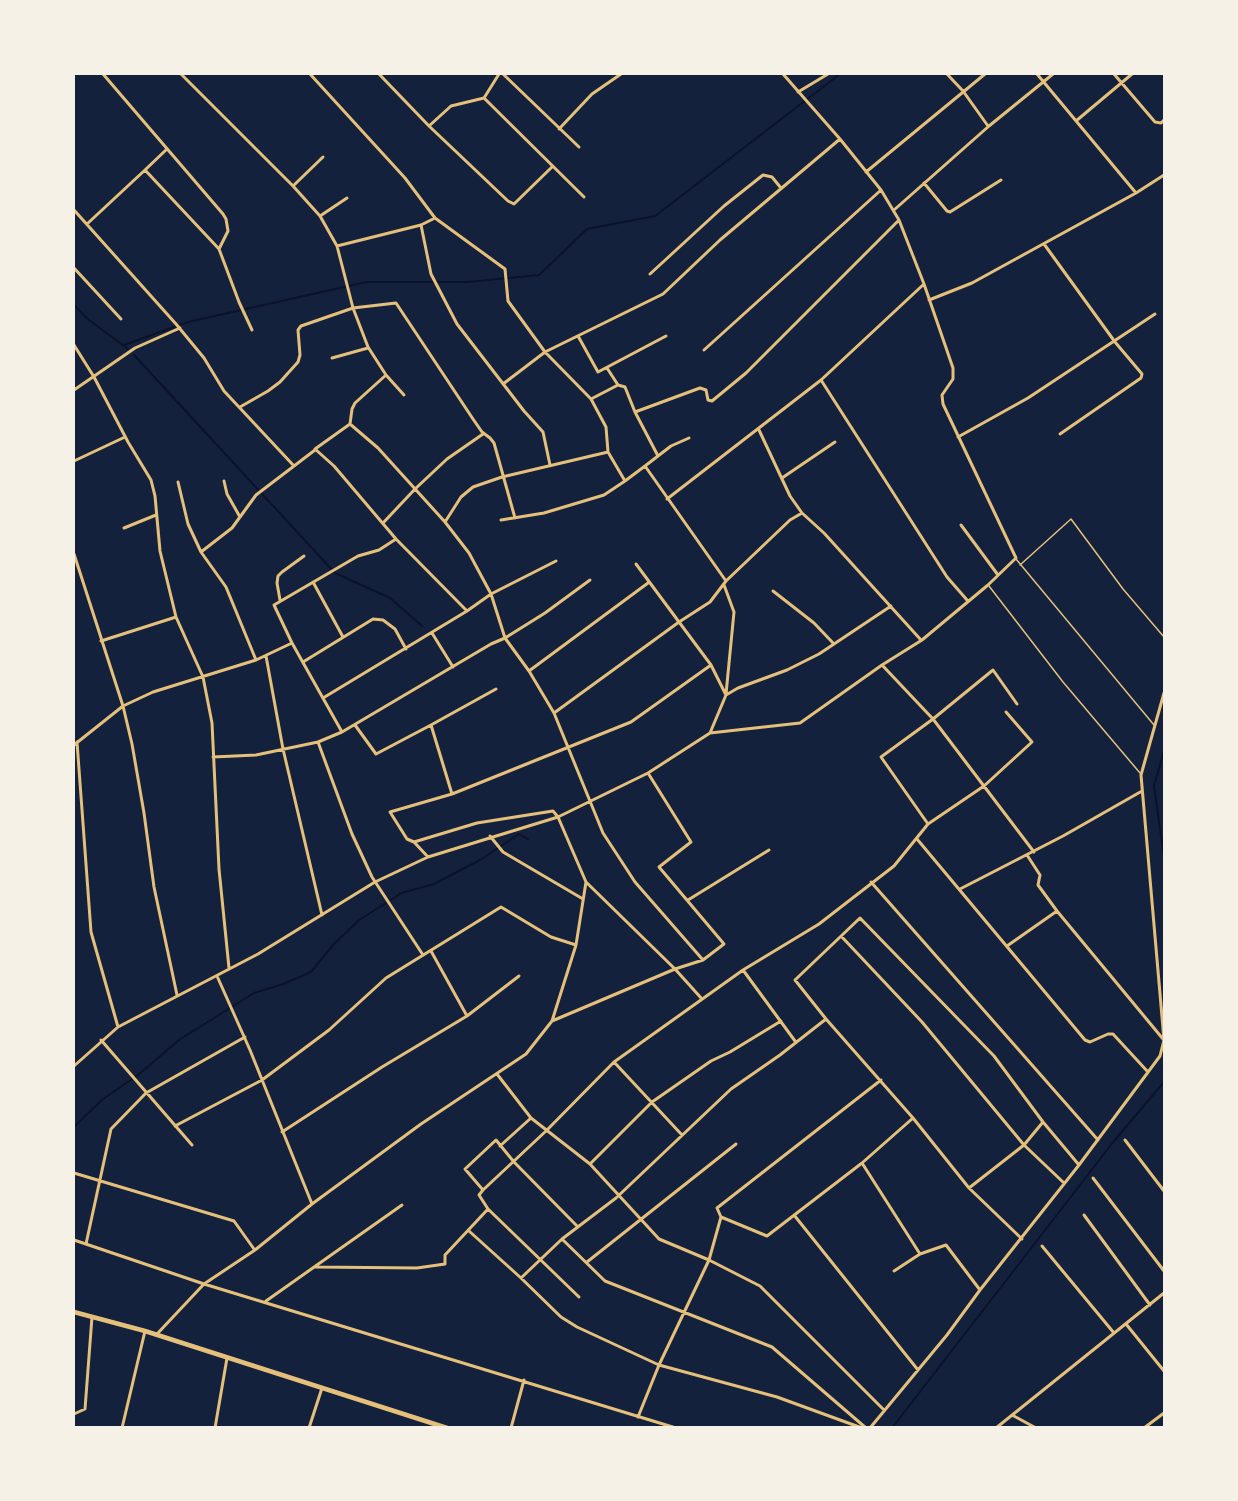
<!DOCTYPE html>
<html>
<head>
<meta charset="utf-8">
<style>
	body { margin:0 }
	#map { position:relative; width:1238px; height:1501px; overflow:hidden; background:#14213d; font-family:Karla,sans-serif }
	canvas { display:block }
	.frame { position:absolute; inset:0; border:75px solid #f6f1e7; pointer-events:none }
</style>
</head>
<body>
<div id="map">
<canvas width="1238" height="1501"></canvas>
<div class="frame"></div>
</div>
<script>
const g = document.querySelector('canvas').getContext('2d');
g.lineJoin = 'round';
const toPath = rows => new Path2D(rows.map(r => 'M' + r).join(''));
function strokePath(path, color, width, dash) { g.strokeStyle = color; g.lineWidth = width; g.lineCap = dash ? 'butt' : 'round'; g.setLineDash(dash || []); g.stroke(path); }
const stream = toPath([
	[74,305,89,320,128,349],
	[124,345,188,322,366,282,468,282,539,275,587,229,655,216,840,74],
	[134,355,335,573,390,598,422,626],
	[1164,751,1154,786,1164,857],
	[391,900,401,893,434,884,480,860,519,834,528,839],
	[74,1127,103,1099,138,1075,179,1040,254,993,283,984,311,972,333,945,359,920,386,903],
	[892,1428,1114,1141,1164,1082]
]);
const service = toPath([
	[1016,559,1154,725],
	[1020,565,1071,519,1123,589,1164,637],
	[989,586,1063,682,1140,773]
]);
const minor = toPath([
	[103,74,223,214,226,219,228,231,219,249],
	[181,74,293,186,320,216,337,246,353,308,368,347,386,375,355,403,352,409,350,424,315,449,334,466,396,539,467,611,491,594,505,638,529,671,554,713,603,833,635,882,703,960],
	[310,74,405,178,435,218,505,269,508,301,545,352,591,399,606,427,608,452,625,481,645,466,726,581],
	[379,74,429,126,508,201,514,204,552,167],
	[499,74,484,98,584,197],
	[503,74,579,147],
	[947,74,963,91,988,126],
	[1037,74,1136,193],
	[1114,74,1155,122,1161,123,1164,120],
	[798,92,828,74],
	[1076,121,1132,74],
	[429,126,451,106,484,98],
	[559,129,592,94,621,74],
	[145,170,167,149],
	[866,172,985,74],
	[924,183,947,211,950,212,1001,180],
	[293,186,323,157],
	[74,210,176,324,204,358,224,391,294,466],
	[894,210,989,126,1053,74],
	[320,216,347,198],
	[87,224,145,170,219,249,239,302,252,330],
	[421,225,431,274,457,324,524,411,543,432,550,465],
	[1044,244,1115,342,1142,374,1141,378,1060,434],
	[337,246,421,225,435,218],
	[74,268,121,319],
	[650,274,724,206,763,175,772,177,781,188],
	[929,300,972,283,1136,193,1164,175],
	[578,336,598,372,666,336],
	[74,345,94,377,128,442,151,480,155,496,160,551,176,617,203,677,212,723,219,869,229,968],
	[704,350,881,190],
	[332,358,368,348],
	[607,368,618,385,625,387,635,412],
	[386,375,404,395],
	[821,380,947,577,967,600],
	[503,384,545,352,663,294,720,240,840,139],
	[74,390,135,348,180,328],
	[591,399,618,385],
	[240,407,268,391,280,382,298,362,300,355,298,330,301,326,353,308,396,303,473,419,482,432,490,438,494,443,515,518],
	[350,424,378,448,445,522],
	[759,430,790,496,802,513,824,533,921,640],
	[958,437,1028,398,1155,314],
	[658,456,671,446,689,438],
	[74,461,125,437],
	[645,466,658,456,635,412,700,388,706,390,708,400,712,401,746,373,899,220],
	[782,478,835,442],
	[224,481,227,494,240,517],
	[178,482,188,524,201,552,226,587,256,660],
	[667,499,821,380,924,284],
	[501,520,544,513,604,495,625,481],
	[383,523,415,489,447,459,483,434],
	[961,525,998,575],
	[124,528,156,515],
	[201,552,232,528,256,495,315,450],
	[74,554,123,706,132,744,144,813,154,887,177,995],
	[556,561,491,594,469,553,445,522,461,497,473,487,502,477,608,452],
	[313,582,343,637],
	[724,585,734,612,726,694],
	[773,591,814,623,834,644],
	[280,600,277,583,278,576,282,572,304,556],
	[432,633,453,667],
	[101,641,176,617],
	[266,656,283,749,322,915],
	[303,662,373,619,383,620,395,629,406,649],
	[882,665,933,719,1034,852],
	[529,671,648,583],
	[726,695,711,665,679,622,710,602,726,581,790,520,802,513],
	[323,698,467,611],
	[554,713,679,622,636,564],
	[355,725,376,754,431,725,452,794],
	[431,725,496,689],
	[342,732,292,643,274,605,358,556,379,550,396,539],
	[710,733,726,695,738,688,787,670,819,654,891,606],
	[77,742,91,932,118,1027],
	[318,742,352,834,372,877,423,955],
	[74,745,123,706,153,692,256,660,292,643],
	[213,757,256,755,318,742,342,732,491,644,505,638,545,613,590,580],
	[928,824,984,786,1032,742,1006,712],
	[490,836,503,852,583,899],
	[917,839,1085,1040,1090,1042,1108,1034,1113,1034,1148,1072],
	[1027,855,1040,875,1038,885,1057,911],
	[428,857,414,842,407,839,390,812,452,794,631,722,711,665],
	[586,882,675,969,702,999],
	[871,882,1098,1140],
	[960,889,1063,836,1142,791],
	[688,900,769,850],
	[841,936,922,1022,1024,1145,1064,1183],
	[1007,946,1057,911,1163,1039],
	[431,951,467,1016],
	[743,970,795,1041],
	[217,976,250,1050,312,1204],
	[552,1021,675,969,703,960,724,944,659,867,691,842,648,773],
	[101,1040,192,1145],
	[614,1062,682,1135],
	[74,1066,118,1027,258,954,375,882,428,857,558,817,648,773,710,733,800,723,882,665,922,640,988,585,1016,558,943,404,942,395,953,379,953,368,924,284,899,220,881,190,840,139,783,74],
	[497,1074,531,1118,590,1164,659,1239,709,1260,760,1286,884,1410],
	[175,1126,262,1080,329,1030,386,978,501,907,551,937,576,945],
	[282,1132,382,1067,467,1016,519,976],
	[1125,1140,1164,1191],
	[500,1146,531,1118],
	[862,1163,920,1254],
	[590,1164,652,1102,711,1061,730,1052,781,1021],
	[74,1173,234,1221,254,1249],
	[1093,1178,1164,1271],
	[969,1188,1024,1145,1043,1122],
	[483,1190,546,1131,614,1062,743,970,819,924,894,866,928,824,881,757,933,719,993,670,1017,704],
	[488,1209,579,1297],
	[794,1215,918,1370],
	[1084,1215,1150,1305],
	[721,1217,767,1236,862,1163,913,1118],
	[469,1231,521,1278,561,1317,577,1327,659,1365,777,1397,862,1428],
	[562,1239,605,1281,772,1347,866,1428],
	[1022,1239,969,1188,913,1118,826,1019,795,980,860,918,994,1056,1043,1122,1079,1165],
	[74,1240,204,1284,676,1428],
	[86,1244,111,1129,146,1093,245,1037],
	[1042,1246,1114,1333],
	[587,1262,736,1144],
	[315,1267,417,1268,445,1264,445,1255,488,1209,479,1195,483,1190,465,1169,496,1140,514,1162,578,1227],
	[894,1271,920,1254,946,1245,980,1290],
	[521,1278,562,1239,616,1198,731,1089,780,1055,826,1019],
	[266,1301,402,1205],
	[1126,1324,1164,1371],
	[157,1334,204,1284,255,1250,312,1204,421,1124,526,1054,552,1021,576,945,586,882,558,817,553,811,477,823,414,842],
	[74,1414,85,1409,92,1317],
	[1012,1415,1036,1428],
	[638,1417,659,1365,709,1260,721,1217,717,1208,881,1080],
	[122,1428,145,1331],
	[215,1428,227,1358],
	[309,1428,322,1388],
	[511,1428,524,1380],
	[870,1428,947,1335,980,1290,1079,1165,1160,1056,1164,1040,1141,775,1164,693],
	[996,1428,1164,1293],
	[1144,1428,1164,1413]
]);
const primary = toPath([
	[74,1312,145,1331,447,1428]
]);
strokePath(stream, '#0b132b', 2);
strokePath(service, '#e5c07b', 1.5);
strokePath(minor, '#e5c07b', 3);
strokePath(primary, '#e5c07b', 4.5);
</script>
</body>
</html>
